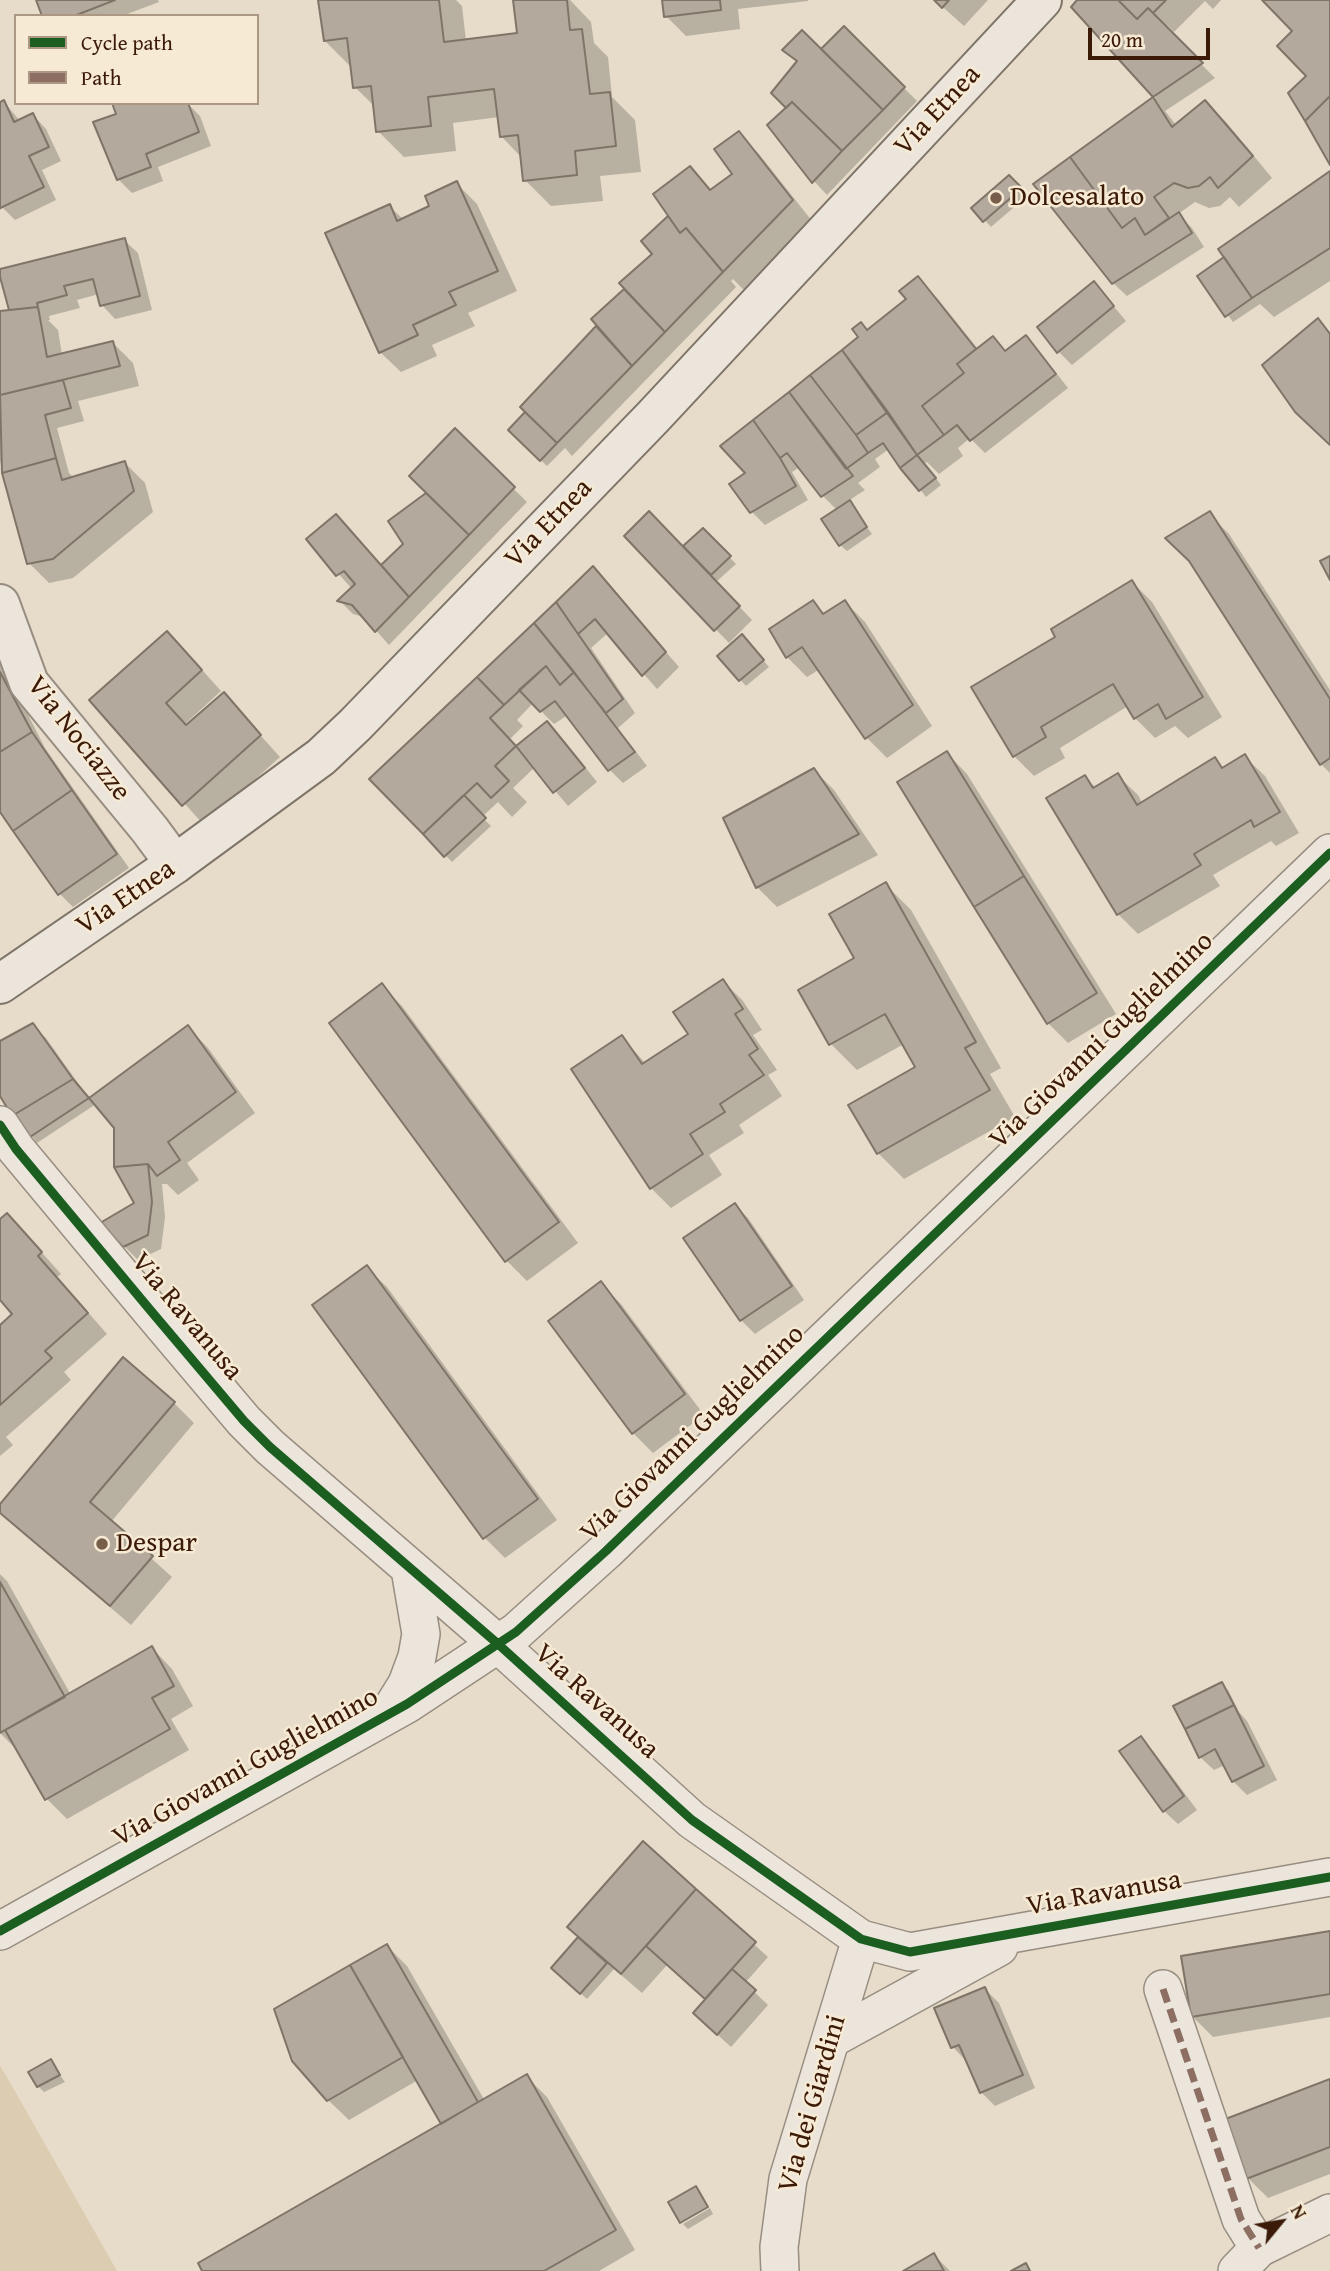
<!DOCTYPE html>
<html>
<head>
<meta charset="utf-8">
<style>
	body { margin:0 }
	#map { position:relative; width:1330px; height:2271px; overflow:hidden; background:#e6dcc9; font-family:"Gentium Book Plus",serif }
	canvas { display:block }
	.legend { position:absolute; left:14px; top:14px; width:245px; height:91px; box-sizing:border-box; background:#f7ead4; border:2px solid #ac9782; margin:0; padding:9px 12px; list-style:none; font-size:21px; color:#3b1a07 }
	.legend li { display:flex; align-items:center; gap:14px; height:35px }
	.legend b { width:35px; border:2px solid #ac9782 }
	.north { position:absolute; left:1246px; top:2187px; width:70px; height:70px; -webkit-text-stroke:5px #f7ead4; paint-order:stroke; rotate:60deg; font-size:19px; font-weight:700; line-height:28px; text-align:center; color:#3b1a07 }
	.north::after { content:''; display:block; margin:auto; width:24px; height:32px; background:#3b1a07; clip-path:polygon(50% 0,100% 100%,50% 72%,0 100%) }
	.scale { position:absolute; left:1088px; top:28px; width:122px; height:32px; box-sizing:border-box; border:4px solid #3b1a07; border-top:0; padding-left:9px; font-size:21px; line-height:24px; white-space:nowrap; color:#3b1a07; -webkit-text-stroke:5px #f7ead4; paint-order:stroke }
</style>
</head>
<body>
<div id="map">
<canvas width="1330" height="2271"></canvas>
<ul class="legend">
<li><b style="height:9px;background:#1b5e20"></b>Cycle path</li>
<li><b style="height:9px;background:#8d6e63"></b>Path</li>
</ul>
<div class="north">N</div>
<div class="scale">20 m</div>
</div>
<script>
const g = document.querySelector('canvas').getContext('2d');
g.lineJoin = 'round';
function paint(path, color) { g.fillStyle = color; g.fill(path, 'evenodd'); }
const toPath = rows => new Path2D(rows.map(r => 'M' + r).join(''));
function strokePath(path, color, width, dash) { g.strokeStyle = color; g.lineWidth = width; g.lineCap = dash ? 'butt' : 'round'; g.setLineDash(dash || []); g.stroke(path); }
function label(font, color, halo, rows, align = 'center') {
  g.font = font + ' "Gentium Book Plus",serif'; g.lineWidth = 5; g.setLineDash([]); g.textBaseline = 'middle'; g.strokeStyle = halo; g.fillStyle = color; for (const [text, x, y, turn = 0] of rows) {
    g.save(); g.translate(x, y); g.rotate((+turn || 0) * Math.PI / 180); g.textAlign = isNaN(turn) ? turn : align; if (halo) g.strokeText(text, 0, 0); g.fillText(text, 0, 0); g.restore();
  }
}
const green = toPath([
	[0,2066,8,2079,117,2271,0,2271]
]);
const shadow = toPath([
	[38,0,158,0,159,2,122,16,44,16],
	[320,0,456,0,462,6,466,41,519,34,528,0,570,0,591,22,594,43,608,57,612,97,635,120,641,172,600,176,603,201,551,206,525,180,522,158,502,137,499,117,453,123,456,151,404,157,378,131,375,107,355,87,352,68,325,41],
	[664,0,808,0,808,1,738,9,740,29,686,36,666,16],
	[935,0,988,0,964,26],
	[1079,0,1221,0,1213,9,1205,1,1174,32,1167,25,1165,28,1215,78,1165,111,1177,126,1205,102,1226,122,1272,178,1239,207,1230,197,1220,206,1209,208,1195,202,1178,214,1192,228,1204,247,1127,296,1113,283,1071,158,1156,97,1073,7],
	[844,28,917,101,827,195,814,181,788,108,798,63,785,50,821,51],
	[4,102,20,121,33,115,46,129,61,161,42,170,56,200,15,220,3,208,0,210,0,104],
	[187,103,200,116,211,146,158,167,163,181,132,193,118,179],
	[739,133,759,154,812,221,745,291,733,279,731,281,736,287,572,456,565,448,547,466,510,430,528,412,522,407,598,326,593,319,627,289,655,254,643,241,670,217,690,169,712,191,734,175],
	[1330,173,1330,281,1274,317,1260,304,1233,322,1199,276,1223,259],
	[1009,177,1027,196,991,227,974,208],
	[457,184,477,204,517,291,468,313,475,326,432,345,437,356,401,372,380,352,389,206,404,220,432,207],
	[124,240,138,253,152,310,115,319,102,305,99,294,77,300,80,308,49,316,50,320,48,320,58,330,62,355,113,343,133,363,139,386,78,401,84,421,57,428,69,473,74,478,125,463,145,483,153,512,73,578,49,583,29,563,0,461,0,313,14,312,11,309,0,270],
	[918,279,938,299,978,349,993,338,1007,352,1026,337,1039,351,1068,388,985,453,970,438,958,448,963,456,939,474,927,462,925,463,941,485,926,497,889,449,875,459,880,467,858,483,865,490,848,501,872,534,847,551,840,545,837,510,822,495,800,467,792,472,808,500,765,525,752,512,748,473,867,332,908,300],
	[1094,283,1126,321,1072,365,1058,351],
	[455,431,527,502,389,645,364,617,353,614,340,601,352,589,308,539,381,566,405,544,391,521,428,493],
	[1209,514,1229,534,1330,690,1330,773,1321,764],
	[703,530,736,564,716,582,752,620,729,643,626,536,683,549],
	[593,568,679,667,657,689,608,633,591,648,635,713,618,728,647,766,623,783,610,770,568,715,554,724,533,703,517,720,523,726,509,740,516,748,547,723,561,737,597,782,568,806,535,767,513,788,527,802,512,817,498,802,482,817,491,826,452,862,371,780],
	[1132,582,1152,602,1222,717,1188,738,1175,726,1155,738,1135,718,1128,706,1060,748,1065,758,1034,776,1014,756,1057,637],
	[813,602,826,615,845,602,865,622,932,726,887,758,867,738,820,669,807,677,787,657],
	[748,643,769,667,746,686,719,656],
	[187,653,221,691,185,724,187,727,224,695,280,757,204,825,91,700],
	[0,660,45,748,129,868,73,907,60,894,0,809],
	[947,753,967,774,1116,1014,1068,1043,1048,1023],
	[1244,756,1265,776,1299,833,1276,846,1271,841,1213,875,1220,886,1138,934,1118,914,1085,777,1096,788,1117,775,1138,795,1142,803,1215,760,1224,769],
	[814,770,834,790,878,855,777,907,757,887],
	[885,884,911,910,1001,1068,990,1074,1015,1117,904,1179,878,1153,917,1068,904,1044,857,1070,831,1044,800,990,857,958],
	[723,981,743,1001,762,1030,753,1035,777,1070,768,1075,782,1096,739,1125,744,1133,709,1155,722,1175,671,1208,651,1188,622,1037,646,1064,690,1035],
	[382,986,402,1006,578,1243,527,1281,506,1260],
	[32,1025,46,1038,90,1100,188,1027,208,1048,255,1113,187,1163,199,1180,178,1195,167,1184,162,1184,165,1217,161,1249,138,1260,124,1246,136,1203,116,1127,96,1104,37,1143,0,1093,0,1043],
	[734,1205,748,1218,804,1300,755,1334,741,1320],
	[0,1222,27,1236,61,1274,57,1277,107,1334,64,1372,71,1380,6,1437,13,1445,0,1456,0,1327,15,1314,0,1297],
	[366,1267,387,1287,557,1520,505,1558,485,1538,314,1306],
	[601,1284,621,1304,704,1415,653,1453,633,1433],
	[174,1403,194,1423,111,1522,172,1577,131,1625,18,1529,0,1511,0,1507],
	[0,1574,7,1581,71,1695,152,1648,172,1669,193,1706,171,1719,189,1750,67,1819,47,1799,20,1753,0,1733],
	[1221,1684,1228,1690,1239,1712,1247,1721,1277,1780,1247,1795,1233,1781,1225,1765,1214,1770,1200,1757],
	[1141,1738,1154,1752,1197,1810,1178,1824,1164,1811],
	[643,1844,768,1957,745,1983,768,2005,731,2047,709,2027,707,2000,667,1965,642,1993,614,1969,587,1999,553,1968,580,1938],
	[1330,1933,1330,2017,1213,2037,1192,2016],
	[387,1946,407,1966,485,2101,527,2077,547,2097,635,2250,599,2271,204,2271,444,2124,418,2080,349,2120,328,2100],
	[985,1989,999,2003,1035,2088,995,2106,981,2092,966,2061,953,2047],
	[50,2062,65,2082,44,2092,38,2086],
	[1330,2081,1330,2174,1268,2198,1248,2178],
	[710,2208,713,2214,688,2229,683,2224],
	[934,2255,950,2271,906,2271]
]);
const building = toPath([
	[36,0,115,0,74,16,42,16,36,0],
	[318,0,439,0,444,42,517,33,513,0,567,0,570,30,582,29,590,94,610,92,616,146,575,151,577,175,523,181,518,135,500,137,494,89,428,97,431,126,376,132,371,86,353,88,347,38,324,41,318,0],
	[662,0,720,0,721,10,664,17,662,0],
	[934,0,949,0,942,8,934,0],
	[1077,0,1118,0,1137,19,1148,8,1203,63,1153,97,1071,7,1077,0],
	[1118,0,1166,0,1153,13,1148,8,1137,19,1118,0],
	[1262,0,1330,0,1330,96,1305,121,1288,93,1306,76,1277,46,1292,31,1262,0],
	[844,26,905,87,883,110,821,49,844,26],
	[802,30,883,110,842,151,792,102,786,108,771,93,797,61,782,50,802,30],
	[1330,96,1330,165,1305,121,1330,96],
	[1153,97,1172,127,1205,100,1253,156,1218,188,1210,177,1199,186,1188,188,1174,183,1154,197,1169,218,1145,235,1135,218,1122,228,1070,157,1153,97],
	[4,100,14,122,33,113,49,147,29,156,44,187,0,208,0,102,4,100],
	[792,102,842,151,812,183,767,125,792,102],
	[112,103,188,103,199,132,146,154,151,167,117,180,93,122,116,114,112,103],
	[739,131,793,200,723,272,686,228,680,233,653,194,690,166,710,190,732,174,714,149,739,131],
	[1070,157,1122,228,1135,218,1145,235,1179,212,1192,233,1112,284,1033,184,1070,157],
	[1330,171,1330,248,1252,298,1218,249,1330,171],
	[1009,175,1022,188,983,222,971,208,1009,175],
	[457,181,498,271,449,292,456,305,413,325,418,335,379,353,325,233,390,204,397,221,429,206,425,196,457,181],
	[668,216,680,233,686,228,723,272,665,332,619,283,652,254,641,241,668,216],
	[125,238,140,296,100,306,93,279,64,286,67,295,37,303,38,307,9,310,0,277,0,269,125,238],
	[1224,257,1252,298,1225,317,1197,276,1224,257],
	[918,276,976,349,957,364,964,373,922,406,944,435,917,455,842,350,858,337,852,329,861,322,867,330,906,299,899,291,918,276],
	[1094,281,1114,306,1057,353,1037,327,1094,281],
	[624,289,665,332,632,366,591,319,624,289],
	[38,307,47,357,113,341,120,366,0,395,0,311,38,307],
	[1318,318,1330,334,1330,445,1295,412,1262,365,1318,318],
	[596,326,632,366,557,443,520,407,596,326],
	[1026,335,1056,374,970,441,957,425,944,435,922,406,964,373,957,364,993,336,1005,351,1026,335],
	[842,350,888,412,856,435,810,375,842,350],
	[810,375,856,435,868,453,846,469,789,392,810,375],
	[63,380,71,408,45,415,56,458,2,473,0,395,63,380],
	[789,392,853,476,821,497,787,453,780,458,753,420,789,392],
	[525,412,557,443,540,461,508,430,525,412],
	[888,412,917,455,900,468,883,443,868,453,856,435,888,412],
	[753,420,780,458,796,486,750,513,729,484,745,473,720,446,753,420],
	[455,428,515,487,469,535,409,476,455,428],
	[917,455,936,478,919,491,900,468,917,455],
	[56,458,62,480,125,461,134,491,53,559,27,564,2,473,56,458],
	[426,493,469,535,409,597,381,565,403,544,388,521,426,493],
	[850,500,867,527,839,546,821,519,850,500],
	[649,511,740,606,714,631,624,536,649,511],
	[1210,511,1330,699,1330,758,1320,765,1189,561,1165,538,1210,511],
	[336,514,409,597,375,632,352,605,337,601,355,584,344,571,336,576,306,539,336,514],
	[703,528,731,556,711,575,683,546,703,528],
	[1330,556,1330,580,1320,561,1330,556],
	[593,566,666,652,642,676,595,619,578,634,556,602,593,566],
	[1132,580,1203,697,1166,719,1158,704,1134,719,1113,684,1041,727,1046,737,1013,757,971,687,1055,637,1051,629,1132,580],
	[813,600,823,614,845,600,913,705,865,739,802,647,786,658,769,629,813,600],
	[556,602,623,699,606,713,534,623,556,602],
	[534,623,574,672,560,685,546,666,504,705,477,677,534,623],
	[167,631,202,670,166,703,186,725,224,692,261,735,182,806,89,700,167,631],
	[742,634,764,660,739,681,717,656,742,634],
	[546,666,560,685,574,672,635,752,608,771,555,701,540,712,519,690,546,666],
	[0,672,32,732,0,752,0,672],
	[477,677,504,705,490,718,516,746,495,766,509,781,491,798,477,783,423,834,369,779,477,677],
	[547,721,585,768,553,793,516,746,547,721],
	[32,732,72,790,13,831,0,812,0,752,32,732],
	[947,751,1024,876,974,907,897,782,947,751],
	[1245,754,1280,812,1254,827,1251,820,1194,854,1201,865,1117,915,1046,798,1085,775,1093,788,1118,773,1137,805,1215,757,1222,768,1245,754],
	[814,768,859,834,756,888,723,818,814,768],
	[72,790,117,854,58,895,13,831,72,790],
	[464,795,486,818,444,857,423,834,464,795],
	[1024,876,1097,993,1047,1024,974,907,1024,876],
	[886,882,976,1042,965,1048,990,1090,877,1154,848,1105,915,1067,885,1014,829,1045,798,990,854,958,829,914,886,882],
	[723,979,743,1009,735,1014,758,1049,749,1055,764,1075,720,1104,725,1112,690,1134,703,1154,650,1189,571,1069,622,1035,642,1064,688,1034,673,1012,723,979],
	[382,983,559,1222,505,1262,329,1023,382,983],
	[33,1023,73,1079,12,1116,0,1096,0,1041,33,1023],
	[188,1025,236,1092,168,1142,180,1160,157,1176,148,1164,114,1167,114,1128,89,1098,188,1025],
	[73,1079,89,1098,30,1137,12,1116,73,1079],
	[148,1164,152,1202,148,1235,123,1247,100,1223,134,1203,114,1167,148,1164],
	[735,1203,792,1286,740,1321,683,1238,735,1203],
	[7,1213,42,1252,38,1256,88,1313,45,1351,52,1358,0,1405,0,1325,12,1314,0,1300,0,1219,7,1213],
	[367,1265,538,1499,483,1539,312,1305,367,1265],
	[601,1281,685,1394,632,1434,548,1321,601,1281],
	[123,1357,175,1402,90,1502,153,1556,110,1606,0,1513,0,1504,123,1357],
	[0,1582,65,1697,0,1733,0,1582],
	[152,1646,174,1686,152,1698,170,1729,45,1800,5,1730,152,1646],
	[1222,1682,1234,1705,1185,1729,1173,1706,1222,1682],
	[1234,1705,1264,1766,1232,1782,1215,1749,1199,1758,1185,1729,1234,1705],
	[1141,1736,1184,1796,1163,1812,1119,1751,1141,1736],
	[643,1841,696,1889,621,1974,567,1927,643,1841],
	[696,1889,756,1942,705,1999,646,1946,696,1889],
	[1330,1931,1330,1994,1191,2017,1181,1956,1330,1931],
	[578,1937,607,1963,580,1994,551,1968,578,1937],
	[387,1944,478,2102,441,2124,350,1965,387,1944],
	[350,1965,403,2057,327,2101,292,2061,274,2009,350,1965],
	[732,1969,756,1990,717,2035,693,2013,732,1969],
	[985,1987,1023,2075,980,2093,959,2045,951,2048,934,2008,985,1987],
	[51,2059,60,2075,37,2087,28,2072,51,2059],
	[527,2074,616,2230,544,2271,202,2271,198,2263,527,2074],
	[1330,2079,1330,2147,1246,2179,1223,2120,1330,2079],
	[696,2186,708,2207,680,2223,668,2202,696,2186],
	[934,2253,944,2271,903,2271,934,2253],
	[1026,2263,1030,2271,1011,2271,1026,2263]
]);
const minor = toPath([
	[0,1125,16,1149,151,1311,244,1421,270,1447,498,1644,692,1820,861,1939,910,1952,1330,1877],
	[389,1713,407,1684,417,1657,421,1634,410,1569],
	[0,1931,407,1704,516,1632,606,1551,1330,853],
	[1163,1989,1241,2219,1259,2248],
	[831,2039,999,1947],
	[780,2271,779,2247,788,2179,861,1939],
	[1237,2271,1259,2248,1330,2213]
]);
const tertiary = toPath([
	[0,604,29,683,150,830,175,864]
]);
const secondary = toPath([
	[0,984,175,864,321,757,355,725,653,417,1042,0]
]);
const quiet = toPath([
	[1163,1989,1241,2219,1259,2248]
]);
const cycleway = toPath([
	[0,1125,16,1149,151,1311,244,1421,270,1447,498,1644,692,1820,861,1939,910,1952,1330,1877],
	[0,1931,407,1704,516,1632,606,1551,1330,853]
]);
const markers = [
	[996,198,7,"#775e4b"],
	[102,1544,7,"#775e4b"]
];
const streetNames = [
	["Via Etnea",938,111,-47],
	["Via Etnea",549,524,-46],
	["Via Nociazze",78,739,52],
	["Via Etnea",126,898,-34],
	["Via Giovanni Guglielmino",1102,1041,-44],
	["Via Ravanusa",186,1317,50],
	["Via Giovanni Guglielmino",693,1434,-44],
	["Via Ravanusa",596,1702,42],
	["Via Giovanni Guglielmino",246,1768,-29],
	["Via Ravanusa",1104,1894,-10],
	["Via dei Giardini",813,2104,-74]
];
const poiNames = [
	["Dolcesalato",1010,198],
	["Despar",116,1544]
];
paint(green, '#dcccb1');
paint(shadow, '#0003');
paint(building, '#b3a99c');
strokePath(building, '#7f7468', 2);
strokePath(minor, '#988d80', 40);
strokePath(tertiary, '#988d80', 42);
strokePath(secondary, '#7f7468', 42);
strokePath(minor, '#ebe5dc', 37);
strokePath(tertiary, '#ebe5dc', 38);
strokePath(secondary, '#ebe5dc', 38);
strokePath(quiet, '#8d6e63', 7, [14, 7]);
strokePath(cycleway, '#1b5e20', 9);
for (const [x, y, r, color] of markers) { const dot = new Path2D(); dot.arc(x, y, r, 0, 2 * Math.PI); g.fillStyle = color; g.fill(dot); strokePath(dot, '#f7ead4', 2.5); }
label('28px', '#3b1a07', '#f7ead4', streetNames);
label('28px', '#3b1a07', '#f7ead4', poiNames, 'left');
</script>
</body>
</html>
